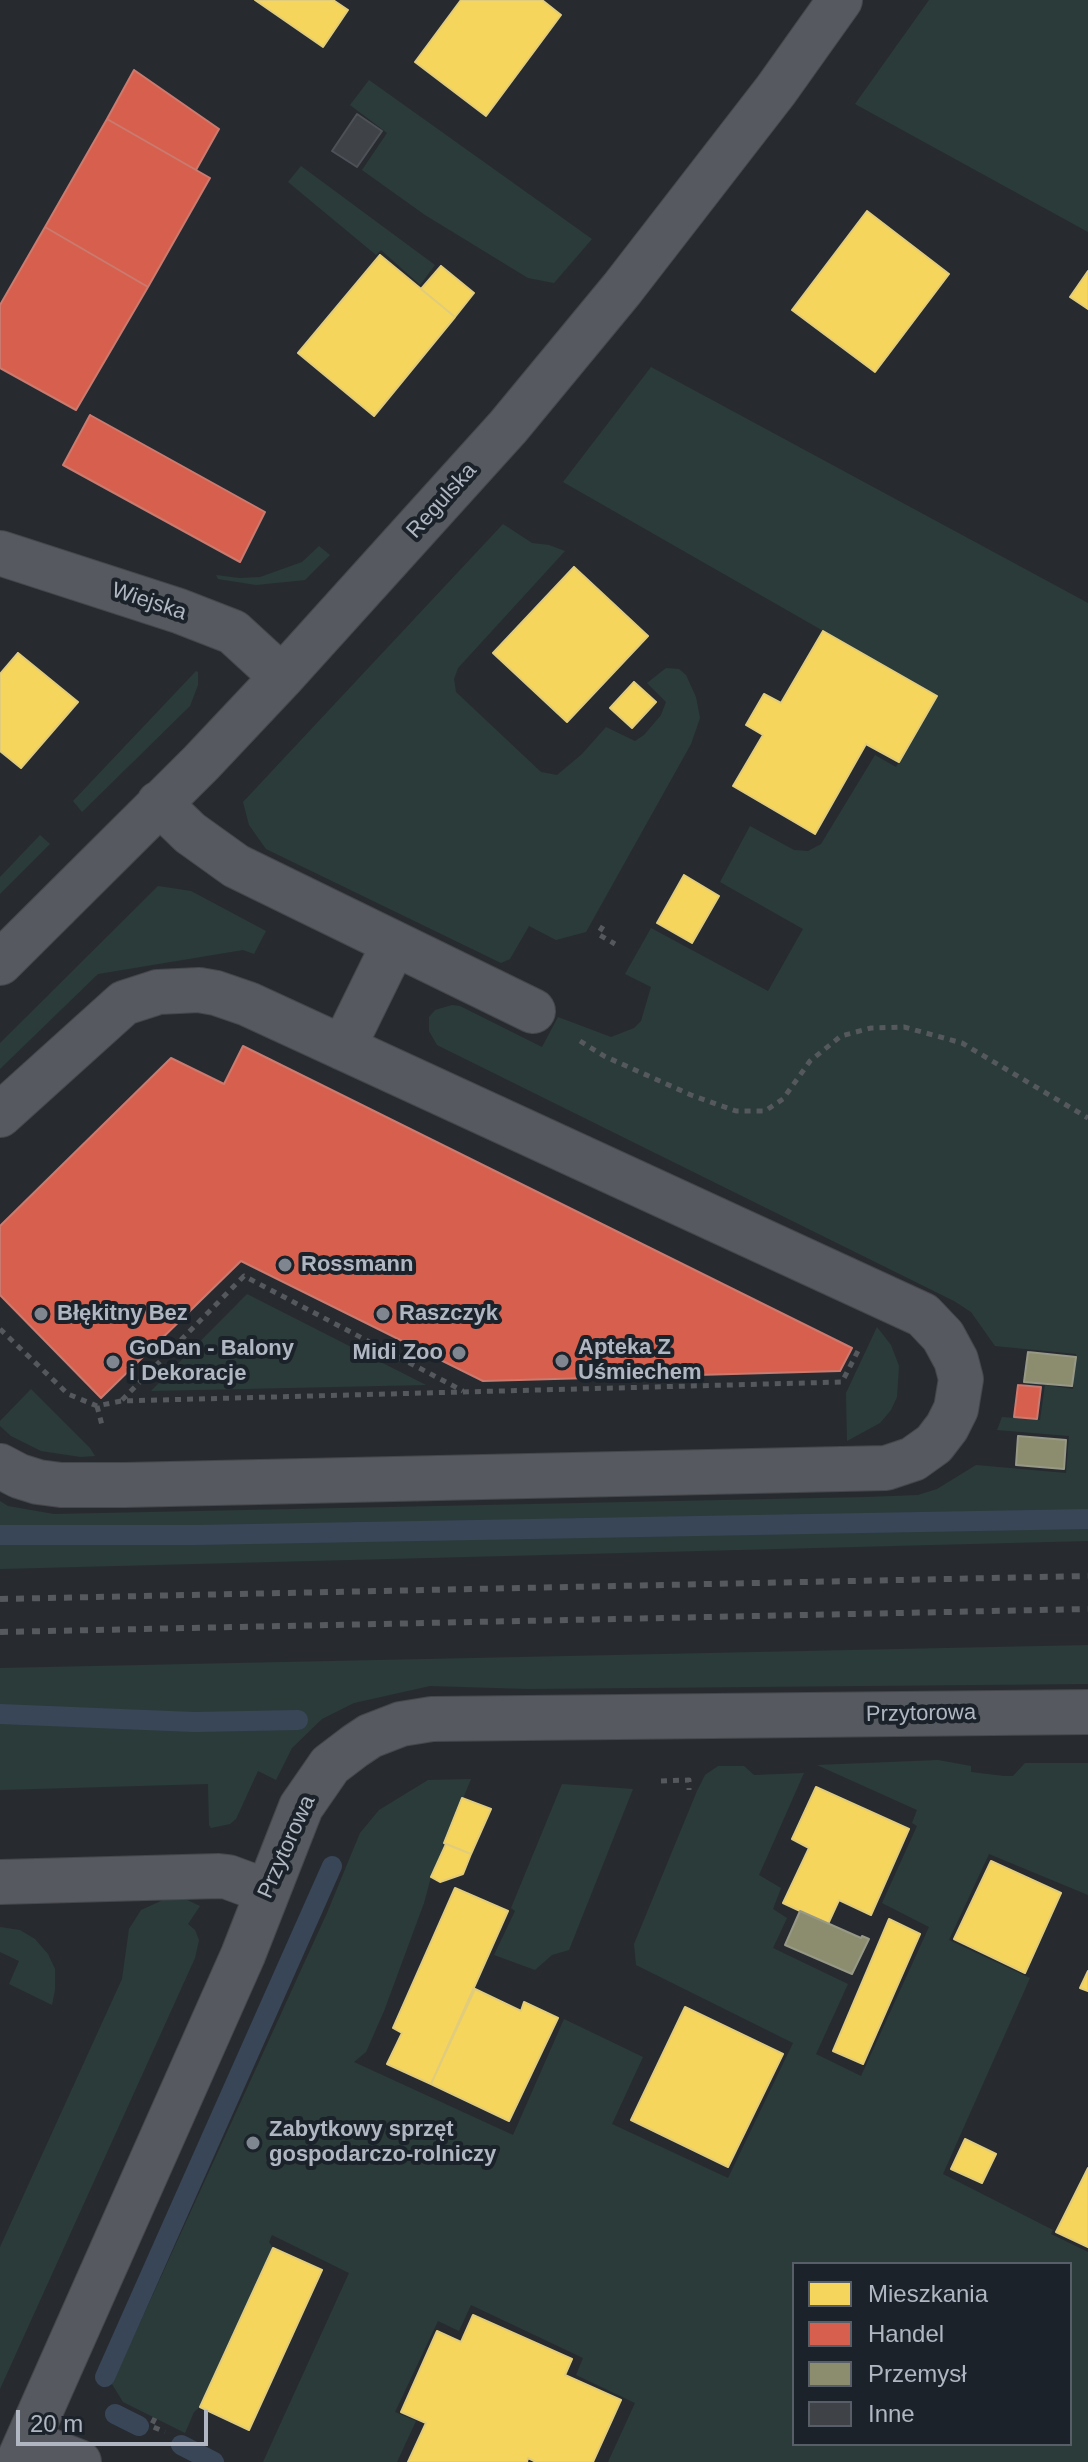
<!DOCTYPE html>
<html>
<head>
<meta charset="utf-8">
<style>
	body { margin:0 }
	#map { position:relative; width:1088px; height:2462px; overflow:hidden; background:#272b30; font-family:Arial,sans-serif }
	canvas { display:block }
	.legend { position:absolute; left:792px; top:2262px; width:280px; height:184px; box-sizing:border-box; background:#1b222a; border:2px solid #575e67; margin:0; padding:10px 14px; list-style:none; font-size:24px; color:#b0b7c2 }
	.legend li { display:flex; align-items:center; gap:16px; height:40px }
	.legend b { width:40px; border:2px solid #575e67 }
	.scale { position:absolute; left:16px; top:2410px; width:192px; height:36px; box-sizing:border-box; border:4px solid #b0b7c2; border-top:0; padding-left:10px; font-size:24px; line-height:28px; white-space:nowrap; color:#b0b7c2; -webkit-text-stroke:6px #1b222a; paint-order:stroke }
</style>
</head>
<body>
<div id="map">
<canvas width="1088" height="2462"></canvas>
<ul class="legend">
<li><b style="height:22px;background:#f6d55c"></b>Mieszkania</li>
<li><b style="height:22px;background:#d6604d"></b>Handel</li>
<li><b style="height:22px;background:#8c8c6e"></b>Przemysł</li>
<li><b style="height:22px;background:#3f4247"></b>Inne</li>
</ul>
<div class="scale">20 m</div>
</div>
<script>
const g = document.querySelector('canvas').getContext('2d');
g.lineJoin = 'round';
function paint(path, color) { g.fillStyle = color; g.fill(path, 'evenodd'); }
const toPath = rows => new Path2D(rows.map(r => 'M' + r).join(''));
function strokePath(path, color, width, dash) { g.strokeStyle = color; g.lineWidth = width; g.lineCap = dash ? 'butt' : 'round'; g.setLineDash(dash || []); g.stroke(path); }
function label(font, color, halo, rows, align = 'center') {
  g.font = font + ' Arial,sans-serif'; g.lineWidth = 8; g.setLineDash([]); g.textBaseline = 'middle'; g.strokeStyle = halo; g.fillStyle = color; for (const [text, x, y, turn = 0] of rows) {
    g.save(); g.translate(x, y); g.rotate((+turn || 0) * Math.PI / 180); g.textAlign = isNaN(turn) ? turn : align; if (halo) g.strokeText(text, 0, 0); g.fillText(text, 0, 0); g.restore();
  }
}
const green = toPath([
	[929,0,1088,0,1088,232,855,104],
	[369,80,592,239,554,283,528,278,425,215,362,170,387,133,350,105],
	[301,166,435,265,420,285,381,250,376,255,288,182],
	[651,367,1088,603,1088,1541,0,1569,0,1501,8,1506,54,1514,867,1497,918,1495,937,1489,976,1465,1066,1473,1069,1436,997,1430,1002,1417,1040,1420,1045,1385,1073,1389,1076,1354,995,1346,971,1312,954,1301,437,1045,429,1031,429,1017,435,1010,452,1005,460,1006,542,1047,558,1017,611,1037,634,1028,641,1021,651,987,625,974,651,928,768,991,803,929,720,882,750,826,794,850,808,851,821,844,875,755,896,767,937,696,563,482],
	[503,524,532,543,549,545,565,551,458,668,454,679,456,692,541,772,557,775,582,754,606,727,635,741,644,735,661,715,666,702,647,683,666,668,679,669,686,675,696,697,700,718,691,744,586,932,556,940,529,926,510,959,501,963,266,849,249,825,243,802],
	[319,546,330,555,305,580,256,585,218,579,216,575,239,578,260,577,302,562],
	[196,671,198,672,198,685,190,706,82,812,73,801],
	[40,835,50,844,0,894,0,877],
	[158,886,191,891,266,931,254,954,243,950,98,974,0,1069,0,1043],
	[247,1294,426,1385,151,1391],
	[877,1327,891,1345,899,1366,897,1397,891,1410,880,1423,847,1441,846,1393],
	[31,1389,90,1448,95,1456,81,1457,41,1451,11,1436,0,1426,0,1421],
	[1088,1645,1088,1684,528,1689,430,1686,354,1703,322,1719,292,1748,276,1780,258,1771,236,1819,230,1824,211,1828,209,1825,208,1784,0,1790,0,1668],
	[938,1760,971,1766,971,1772,1004,1776,1013,1776,1025,1763,1088,1763,1088,1895,989,1854,949,1940,1030,1978,943,2174,1053,2230,1051,2234,1088,2252,1088,2462,608,2462,635,2403,576,2375,583,2358,471,2305,459,2331,438,2321,395,2412,416,2421,397,2462,263,2462,349,2273,272,2235,269,2242,273,2248,200,2407,194,2412,185,2433,123,2402,112,2384,327,1913,360,1833,379,1810,428,1780,471,1779,431,1877,424,1903,384,2011,366,2052,354,2062,513,2135,564,2019,643,2057,612,2124,728,2178,793,2043,636,1965,634,1944,697,1791,705,1775,718,1766,744,1766,754,1775,804,1773,759,1875,781,1888,773,1909,787,1918,773,1948,848,1984,816,2054,861,2076,929,1927,882,1903,917,1826,912,1823,917,1810,817,1765],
	[794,2264,1070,2264,1070,2444,794,2444],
	[562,1784,633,1789,569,1950,552,1955,535,1970,494,1955,515,1911,511,1908],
	[183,1898,200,1906,188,1924,195,1930,199,1940,195,1958,0,2389,0,2247,122,1979,129,1929,141,1910,163,1900],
	[0,1927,20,1930,35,1939,48,1954,55,1969,55,1990,52,2005,9,1984,19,1961,0,1952]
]);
const homes = toPath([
	[255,0,333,0,348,10,323,47,255,0],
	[461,0,542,0,561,15,486,116,415,62,461,0],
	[867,211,949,274,875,372,792,310,867,211],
	[380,255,455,317,374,416,298,353,380,255],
	[441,266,474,293,455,317,421,289,441,266],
	[1088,271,1088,309,1070,297,1088,271],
	[574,567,648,636,567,722,493,653,574,567],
	[823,631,937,696,899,762,866,744,815,834,733,786,763,735,746,725,764,694,781,703,823,631],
	[18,653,78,702,21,768,0,751,0,674,18,653],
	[634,682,656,702,632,728,610,708,634,682],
	[684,875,719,896,692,943,657,923,684,875],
	[816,1787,909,1829,871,1915,839,1900,828,1924,783,1903,809,1848,792,1839,816,1787],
	[462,1798,491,1809,471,1854,444,1843,462,1798],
	[446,1844,471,1854,463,1874,440,1882,431,1877,446,1844],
	[991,1861,1061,1893,1025,1973,954,1939,991,1861],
	[455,1888,508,1911,431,2084,387,2064,402,2033,393,2028,455,1888],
	[889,1919,920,1934,863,2064,833,2051,889,1919],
	[1088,1971,1088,1991,1080,1988,1088,1971],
	[475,1989,521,2011,524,2002,558,2018,509,2121,431,2084,475,1989],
	[685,2007,783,2054,728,2167,631,2120,685,2007],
	[965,2139,996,2154,982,2183,951,2169,965,2139],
	[1088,2168,1088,2247,1056,2232,1088,2168],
	[273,2248,322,2270,249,2430,200,2407,273,2248],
	[473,2315,572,2359,565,2375,621,2400,593,2462,536,2462,528,2458,527,2462,408,2462,426,2423,401,2412,437,2331,461,2342,473,2315]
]);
const shops = toPath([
	[134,70,219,129,196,170,107,119,134,70],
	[107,119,210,178,148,287,45,227,107,119],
	[45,227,148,287,76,410,0,368,0,305,45,227],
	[90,415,265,512,240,562,63,465,90,415],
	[243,1046,852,1348,840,1371,483,1381,241,1261,101,1398,0,1295,0,1226,171,1058,224,1084,243,1046],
	[1018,1385,1041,1387,1037,1419,1014,1417,1018,1385]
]);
const industry = toPath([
	[1028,1352,1076,1357,1072,1386,1024,1382,1028,1352],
	[1018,1436,1066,1440,1064,1469,1016,1465,1018,1436],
	[800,1911,861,1938,862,1936,869,1939,852,1974,785,1945,800,1911]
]);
const stream = toPath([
	[0,1535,196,1535,1088,1519],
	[0,1714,194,1722,298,1720],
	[105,2377,332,1866],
	[115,2414,139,2426],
	[181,2445,214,2462]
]);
const building = toPath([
	[357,114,382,131,357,167,332,151,357,114]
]);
const path = toPath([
	[603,926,598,934,615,944],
	[580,1041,604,1056,691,1095,736,1111,765,1111,783,1099,810,1061,841,1036,871,1028,904,1027,962,1043,1088,1118],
	[0,1329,68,1394,97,1406,121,1401,842,1382,860,1347],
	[122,1400,244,1276,463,1391],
	[97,1406,103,1429],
	[661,1781,689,1780,689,1790],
	[155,2418,151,2426,165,2432]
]);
const minor = toPath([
	[0,553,179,611,233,632,282,677],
	[159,803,190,833,236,866,533,1011],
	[0,963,201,763,282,677,508,427,622,289,776,90,840,0],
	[343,1048,394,944],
	[0,1115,124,1003,158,992,199,990,216,993,248,1004,923,1315,943,1336,956,1360,961,1379,956,1409,947,1427,934,1444,913,1459,886,1468,125,1485,61,1485,38,1482,19,1476,0,1466],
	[0,1882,219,1876,228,1877,266,1891],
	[28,2442,79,2462],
	[18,2462,243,1955,301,1807,330,1765,355,1746,370,1736,401,1724,432,1719,1088,1712]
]);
const rail = toPath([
	[0,1599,1088,1576],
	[0,1632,1088,1609]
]);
const markers = [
	[285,1265,8,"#80868f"],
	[41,1314,8,"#80868f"],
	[383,1314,8,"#80868f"],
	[459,1353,8,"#80868f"],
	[562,1361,8,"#80868f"],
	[113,1362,8,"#80868f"],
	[253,2143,8,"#80868f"]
];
const streetNames = [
	["Regulska",442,501,-48],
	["Wiejska",149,602,18],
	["Przytorowa",921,1714,-1],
	["Przytorowa",287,1847,-66]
];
const poiNames = [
	["Rossmann",301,1265],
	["Błękitny Bez",57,1314],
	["Raszczyk",399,1314],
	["Apteka Z",578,1348],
	["Uśmiechem",578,1373],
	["GoDan - Balony",129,1349],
	["i Dekoracje",129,1374],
	["Midi Zoo",443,1353,"right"],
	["Zabytkowy sprzęt",269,2130],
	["gospodarczo-rolniczy",269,2155]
];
paint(green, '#2b3b3a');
paint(homes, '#f6d55c');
strokePath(homes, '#e1cc7b', 2);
paint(shops, '#d6604d');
strokePath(shops, '#cb7a70', 2);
paint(industry, '#8c8c6e');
strokePath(industry, '#979987', 2);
strokePath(stream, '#384658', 20);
paint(building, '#3f4247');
strokePath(building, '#4e5258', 2);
strokePath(minor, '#44474b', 46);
strokePath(path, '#55595d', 5, [6, 6]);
strokePath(minor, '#56595f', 44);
strokePath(rail, '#565a5e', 6, [8, 8]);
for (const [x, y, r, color] of markers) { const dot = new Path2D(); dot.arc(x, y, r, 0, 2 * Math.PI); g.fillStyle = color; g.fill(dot); strokePath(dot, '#1b222a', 3); }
label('22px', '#b0b7c2', '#1b222a', streetNames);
label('bold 22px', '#b0b7c2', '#1b222a', poiNames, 'left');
</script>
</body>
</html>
